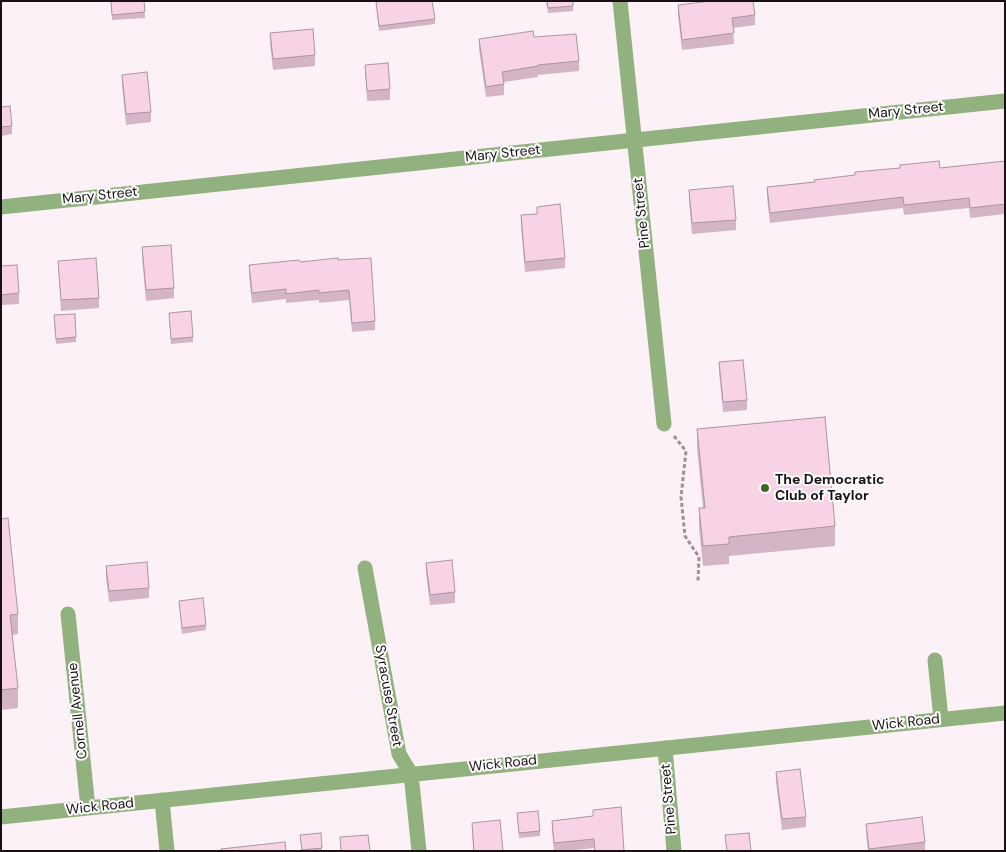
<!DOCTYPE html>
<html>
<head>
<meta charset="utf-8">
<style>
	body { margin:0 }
	#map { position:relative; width:1006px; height:852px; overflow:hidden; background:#fcf1f6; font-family:"DM Sans",sans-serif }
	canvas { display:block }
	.frame { position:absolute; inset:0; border:2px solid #181014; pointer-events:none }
</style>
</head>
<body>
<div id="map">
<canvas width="1006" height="852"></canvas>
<div class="frame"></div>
</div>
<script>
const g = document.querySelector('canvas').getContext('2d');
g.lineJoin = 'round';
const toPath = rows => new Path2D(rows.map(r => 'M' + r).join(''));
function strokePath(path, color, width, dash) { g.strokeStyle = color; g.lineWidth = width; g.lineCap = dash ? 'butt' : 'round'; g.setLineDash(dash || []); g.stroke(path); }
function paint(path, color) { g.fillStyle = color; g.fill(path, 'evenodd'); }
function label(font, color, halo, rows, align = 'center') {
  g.font = font + ' "DM Sans",sans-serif'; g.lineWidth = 4; g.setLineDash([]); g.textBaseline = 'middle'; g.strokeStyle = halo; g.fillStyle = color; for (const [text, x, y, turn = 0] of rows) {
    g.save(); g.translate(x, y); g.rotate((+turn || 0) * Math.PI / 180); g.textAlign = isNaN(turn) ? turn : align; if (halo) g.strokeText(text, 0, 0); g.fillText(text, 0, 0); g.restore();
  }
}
const path = toPath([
	[674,436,686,451,681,497,685,536,699,557,698,581]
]);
const minor = toPath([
	[620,1,664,424],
	[1,207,1005,101],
	[365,568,399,754,411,774,419,851],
	[68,614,88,808],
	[935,660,941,719],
	[665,748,674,851],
	[162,800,167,851],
	[1,817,1005,713]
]);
const wall = toPath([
	[111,1,144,1,145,18,112,20],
	[546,1,573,1,573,11,548,13],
	[376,2,435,19,435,24,379,31],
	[678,5,755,15,755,25,733,28,734,44,682,50,678,16],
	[270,33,315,55,315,66,273,70,270,43],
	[534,37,579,61,579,71,538,75,538,77,504,82,504,95,486,97,479,49,479,39],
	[365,65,390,89,390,100,367,101],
	[122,75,151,112,151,122,126,125,122,85],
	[1,107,12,126,12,134,1,136],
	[1005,161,1005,214,970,218,969,208,904,215,903,208,770,223,767,197,767,187],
	[689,190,736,220,736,230,692,234,689,200],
	[537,207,565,258,565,268,525,272,521,226,521,215,537,214],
	[142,247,174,288,174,298,146,301,142,257],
	[338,260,375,321,375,330,352,332,349,300,319,303,319,300,286,303,286,299,252,303,249,275,249,265],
	[58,261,99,298,99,308,61,311],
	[1,266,19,293,19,304,1,305],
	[169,313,193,337,193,342,171,344],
	[54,321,76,337,76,342,56,344],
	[719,362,747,400,747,410,723,412,719,372],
	[697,429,835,526,835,546,729,556,729,564,703,566,699,528,699,508,703,508,697,448],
	[1,519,18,614,18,634,12,635,18,688,18,708,1,710],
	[426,563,455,592,455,603,430,605,426,573],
	[106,566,149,588,149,598,109,602,106,577],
	[179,601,206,625,206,630,182,634],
	[776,772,806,817,806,827,782,830,776,782],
	[593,810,624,851,594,851,594,848,566,851,554,851,552,830,552,821,593,816],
	[517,813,540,831,540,836,519,838],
	[472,823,503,851,473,851],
	[866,824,925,842,925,851,868,851,866,834],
	[300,835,322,848,322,851,302,851]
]);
const building = toPath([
	[111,1,144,1,145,12,112,15,111,1],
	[384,1,432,1,435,19,379,26,376,2,384,1],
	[547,1,573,1,573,6,548,8,547,1],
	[711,1,753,1,755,15,732,18,734,33,682,40,678,5,711,1],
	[313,29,315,55,273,59,270,33,313,29],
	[533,31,534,37,576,34,579,61,538,65,538,66,502,72,504,84,486,87,479,39,533,31],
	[388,63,390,89,367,91,365,65,388,63],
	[147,72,151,112,126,114,122,75,147,72],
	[10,106,12,126,1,127,1,107,10,106],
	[939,161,940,168,1005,161,1005,204,970,208,969,198,904,205,903,197,770,213,767,187,815,182,814,180,855,175,855,172,900,168,900,165,939,161],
	[733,186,736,220,692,223,689,190,733,186],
	[560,204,565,258,525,262,521,215,537,214,537,207,560,204],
	[171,245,174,288,146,290,142,247,171,245],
	[96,258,99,298,61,300,58,261,96,258],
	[338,258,338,260,371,258,375,321,352,323,349,290,319,293,319,290,286,294,286,289,252,293,249,265,299,260,300,262,338,258],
	[17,265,19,293,1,295,1,266,17,265],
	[191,311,193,337,171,339,169,313,191,311],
	[75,314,76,337,56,339,54,315,75,314],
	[743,360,747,400,723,402,719,362,743,360],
	[825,417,835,526,729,537,729,544,703,546,699,508,705,508,697,429,825,417],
	[8,518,18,614,10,615,18,688,1,690,1,519,8,518],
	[452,560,455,592,430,595,426,563,452,560],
	[147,562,149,588,109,591,106,566,147,562],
	[203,598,206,625,182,628,179,601,203,598],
	[800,769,806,817,782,819,776,772,800,769],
	[621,807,624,851,595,851,594,839,554,843,552,821,593,816,593,810,621,807],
	[538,811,540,831,519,833,517,813,538,811],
	[922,817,925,842,869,849,866,824,922,817],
	[500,820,503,851,474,851,472,823,500,820],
	[321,833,322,848,302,850,300,835,321,833],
	[749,833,751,851,727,851,725,835,749,833],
	[368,835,370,851,341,851,340,837,368,835],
	[285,842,286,851,221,851,221,849,285,842]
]);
const markers = [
	[765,488,5,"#3d6621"]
];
const streetNames = [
	["Mary Street",906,111,-6],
	["Mary Street",503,154,-6],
	["Mary Street",100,196,-6],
	["Pine Street",642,213,-96],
	["Syracuse Street",388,696,80],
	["Cornell Avenue",78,711,-96],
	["Wick Road",906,723,-6],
	["Wick Road",503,764,-6],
	["Pine Street",669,799,-95],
	["Wick Road",100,807,-6]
];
const poiNames = [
	["The Democratic",775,480],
	["Club of Taylor",775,496]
];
strokePath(path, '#9b9296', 3, [4, 2.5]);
strokePath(minor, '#91b17f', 15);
paint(wall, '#d4b5c5');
paint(building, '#f7d3e5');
strokePath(building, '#ad94a0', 1);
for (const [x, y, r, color] of markers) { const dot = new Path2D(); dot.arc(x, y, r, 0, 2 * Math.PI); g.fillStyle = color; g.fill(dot); strokePath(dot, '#fff', 2); }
label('14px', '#181014', '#fff', streetNames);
label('bold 14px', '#181014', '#fff', poiNames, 'left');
</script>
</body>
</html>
